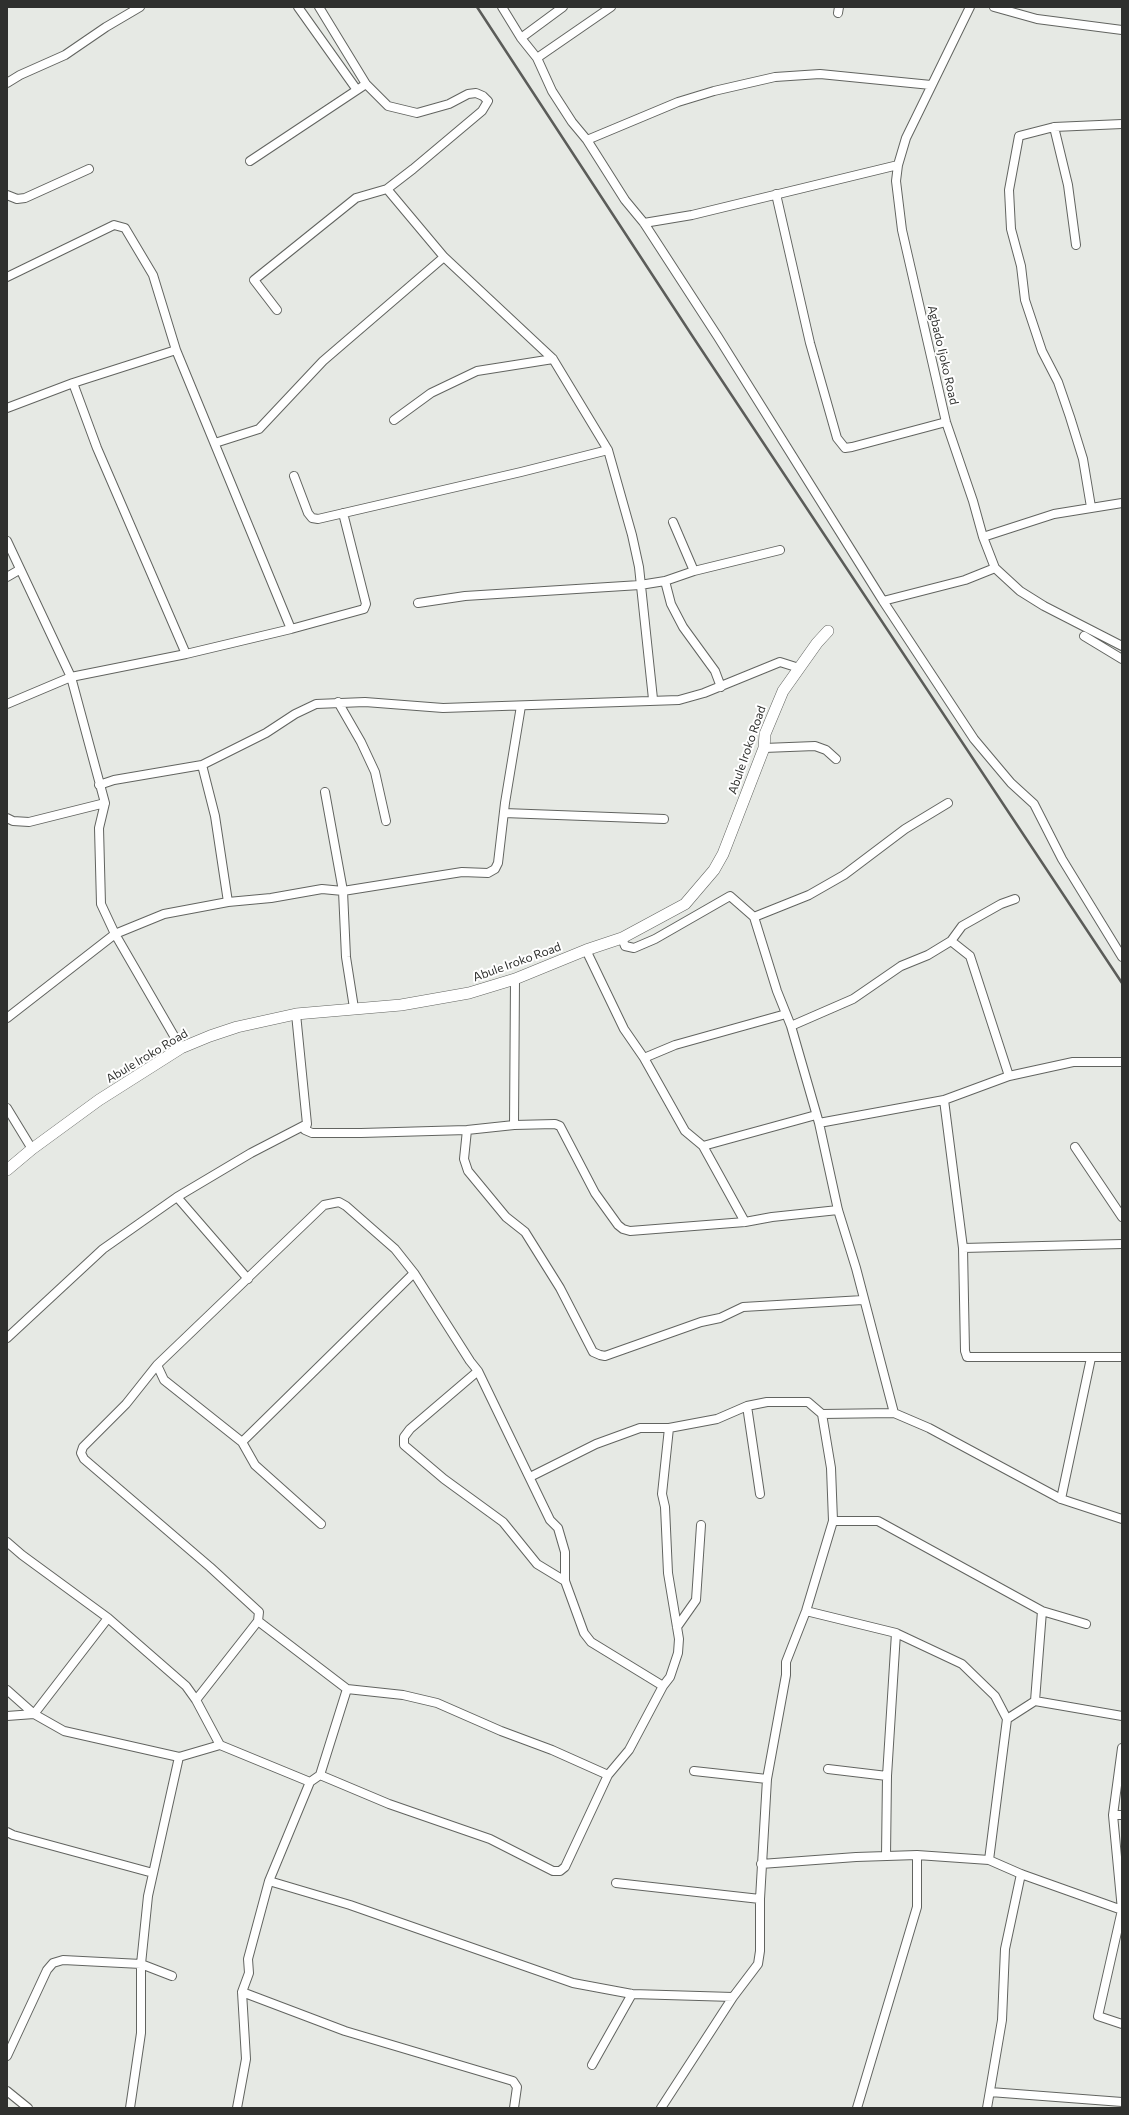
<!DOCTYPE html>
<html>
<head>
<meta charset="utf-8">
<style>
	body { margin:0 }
	#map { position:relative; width:1129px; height:2115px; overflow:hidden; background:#e6e9e4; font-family:Commissioner,sans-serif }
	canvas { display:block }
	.frame { position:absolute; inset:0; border:8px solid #2f302e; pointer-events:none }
</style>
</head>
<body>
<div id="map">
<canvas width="1129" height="2115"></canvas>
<div class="frame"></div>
</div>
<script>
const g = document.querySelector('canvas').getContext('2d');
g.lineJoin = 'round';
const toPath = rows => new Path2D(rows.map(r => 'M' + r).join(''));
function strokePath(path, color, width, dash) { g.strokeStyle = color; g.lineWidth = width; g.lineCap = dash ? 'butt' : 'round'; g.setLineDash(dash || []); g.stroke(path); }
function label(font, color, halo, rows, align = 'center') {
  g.font = font + ' Commissioner,sans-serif'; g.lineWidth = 4; g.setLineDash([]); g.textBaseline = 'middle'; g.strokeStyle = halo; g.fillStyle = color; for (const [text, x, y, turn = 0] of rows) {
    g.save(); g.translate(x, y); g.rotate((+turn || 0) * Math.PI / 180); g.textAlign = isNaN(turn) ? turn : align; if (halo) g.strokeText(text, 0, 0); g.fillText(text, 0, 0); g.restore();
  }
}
const street = toPath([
	[298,7,357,90],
	[502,7,521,38,537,58,552,91,572,122,587,140,625,200,644,223,718,337,883,601,974,739,1011,783,1034,804,1062,859,1122,957],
	[970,7,906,138,898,165,896,181,902,230,946,422,973,501,983,537,995,568,1020,591,1044,606,1122,646],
	[994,7,1037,19,1122,30],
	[838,13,839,7],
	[521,38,563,7],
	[537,58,611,7],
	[7,83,20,75,65,55,106,27,140,7],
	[1054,127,1068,185,1076,245],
	[587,140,678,102,714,91,775,77,820,74,931,85],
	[250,161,366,84],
	[387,189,444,257,553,359,608,450,632,535,639,567,653,699],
	[776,194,810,343,837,438,845,448,852,447,946,422],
	[7,195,17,199,25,198,89,169],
	[644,223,692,215,898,165],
	[7,277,114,225,125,228,153,275,176,350],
	[277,310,254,280,356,198,387,189,413,169,482,111,488,101,483,96,476,93,468,94,449,104,417,113,388,106,366,84,319,7],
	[73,383,97,448,186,654],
	[7,408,73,383,176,350,291,629],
	[394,420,431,393,477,371,553,359],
	[215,443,259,429,323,361,444,257],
	[294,476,308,513,312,518,318,519,521,472,608,450],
	[1091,507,1083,459,1070,417,1058,382,1042,351,1025,300,1021,266,1011,229,1009,190,1019,136,1054,127,1122,124],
	[673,522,694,571],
	[983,537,1054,514,1122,503],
	[7,541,71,677,105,803,99,828,101,904,115,934,181,1048],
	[7,577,19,570],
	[665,581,671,604,683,627,715,671,721,687],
	[883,601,965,580,995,568],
	[418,603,465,596,640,585,665,581,694,571,780,550],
	[1084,636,1122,659],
	[338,702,361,742,375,772,386,821],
	[7,704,71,677,186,654,291,629,364,609,366,604,343,513],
	[764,748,815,746,826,750,836,759],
	[202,765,215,816,228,902],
	[99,785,114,780,202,765,266,733,295,714,316,704,365,702,443,708,679,700,704,693,780,662,799,668],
	[325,792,343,891,346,957,354,1008],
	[504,813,664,819],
	[7,818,13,821,29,822,105,803],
	[754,917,809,895,844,875,905,829,948,803],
	[622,938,625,946,634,948,655,939,730,896,754,917,777,991,791,1026,819,1123,838,1210,856,1268,894,1413],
	[951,941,970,956,1009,1076],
	[586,950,624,1029,644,1058,685,1131,703,1146,745,1222],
	[296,1014,307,1124],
	[7,1018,115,934,164,914,228,902,271,898,322,889,343,891,462,872,488,873,495,869,498,863,505,803,521,706],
	[791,1026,853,999,901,966,928,955,951,941,962,926,1001,904,1015,899],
	[644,1058,675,1045,786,1014],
	[944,1100,963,1248,965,1351,967,1357,1122,1357],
	[7,1108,32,1149],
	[819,1123,944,1100,1009,1076,1073,1062,1122,1062],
	[514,1125,515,979],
	[467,1130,464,1159,468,1171,506,1217,525,1232,560,1288,593,1352,600,1355,605,1356,701,1322,720,1318,743,1307,863,1300],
	[703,1146,816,1115],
	[1075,1147,1122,1217],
	[177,1197,248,1279],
	[963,1248,1122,1244],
	[7,1338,103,1249,177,1197,251,1153,307,1124,305,1130,312,1133,361,1133,467,1130,514,1125,555,1124,560,1126,595,1193,618,1225,623,1229,630,1231,745,1222,772,1217,838,1210],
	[157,1365,164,1380,242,1442,255,1465,321,1524],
	[478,1371,410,1429,404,1437,404,1445,444,1479,503,1522,537,1564,565,1581],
	[747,1406,760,1494],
	[242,1442,414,1273],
	[530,1477,596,1444,640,1428,669,1428,717,1419,747,1406,767,1402,808,1402,822,1414,894,1413,929,1428,1061,1499,1122,1519],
	[1061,1499,1091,1358],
	[833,1521,878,1521,1042,1611,1086,1624],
	[7,1542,22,1555,108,1618,186,1686,196,1700,220,1745],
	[806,1611,896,1633,962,1664,995,1696,1007,1719,1035,1701,1122,1716],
	[258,1621,347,1689,403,1695,437,1703,501,1731,552,1750,608,1775],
	[677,1627,696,1600,701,1525],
	[7,1690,34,1714,64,1731,179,1757,220,1745,310,1782,320,1775,389,1804,490,1839,553,1871,560,1871,565,1867,608,1775,629,1750,663,1686,670,1677,678,1653,679,1639,668,1573,665,1507,662,1494,669,1428],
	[196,1700,258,1621,259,1612,210,1567,84,1459,81,1453,83,1447,126,1404,157,1365,324,1205,339,1202,346,1206,395,1249,414,1273,470,1361,478,1371,550,1520,558,1528,565,1552,565,1581,584,1633,591,1642,663,1686],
	[1035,1701,1042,1611],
	[7,1716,34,1714,108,1618],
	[1122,1748,1113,1815,1122,1910,1098,2016,1122,2024],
	[828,1769,887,1776],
	[694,1771,767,1779],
	[320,1775,347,1689],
	[1113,1815,1122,1815],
	[7,1832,13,1835,153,1873],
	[886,1856,887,1776,896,1633],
	[989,1860,1007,1719],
	[761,1864,856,1857,917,1855,989,1860,1021,1874,1122,1910],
	[269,1881,350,1905,573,1983,632,1994,733,1997],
	[616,1883,760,1899],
	[242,1992,345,2031,513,2081,517,2087,514,2108],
	[7,2056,47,1970,53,1963,63,1960,141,1964,172,1976],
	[592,2065,632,1994],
	[7,2091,28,2108],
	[990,2092,1122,2102],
	[130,2108,141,2033,141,1964,148,1896,179,1757],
	[237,2108,246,2059,242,1992,249,1973,248,1959,269,1881,310,1782],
	[661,2108,733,1997,758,1964,760,1951,760,1899,767,1779,786,1675,786,1662,806,1611,833,1521,831,1468,822,1414],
	[857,2108,917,1907,917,1855],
	[987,2108,1002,2020,1005,1949,1021,1874]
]);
const secondary = toPath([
	[7,1170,32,1149,99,1100,181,1048,210,1036,237,1027,296,1014,401,1005,469,993,515,979,586,950,622,938,685,904,714,870,723,854,764,748,765,734,783,691,817,643,828,631]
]);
const rail = toPath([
	[477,7,693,337,1122,983]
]);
const streetNames = [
	["Agbado Ijoko Road",943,355,77],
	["Abule Iroko Road",747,750,-71],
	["Abule Iroko Road",517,962,-20],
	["Abule Iroko Road",147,1056,-31]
];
strokePath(street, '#626460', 10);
strokePath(secondary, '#626460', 12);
strokePath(street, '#fff', 8);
strokePath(secondary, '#fff', 11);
strokePath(rail, '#5b5c59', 2.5);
label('12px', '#2f302e', '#fff', streetNames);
</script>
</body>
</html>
